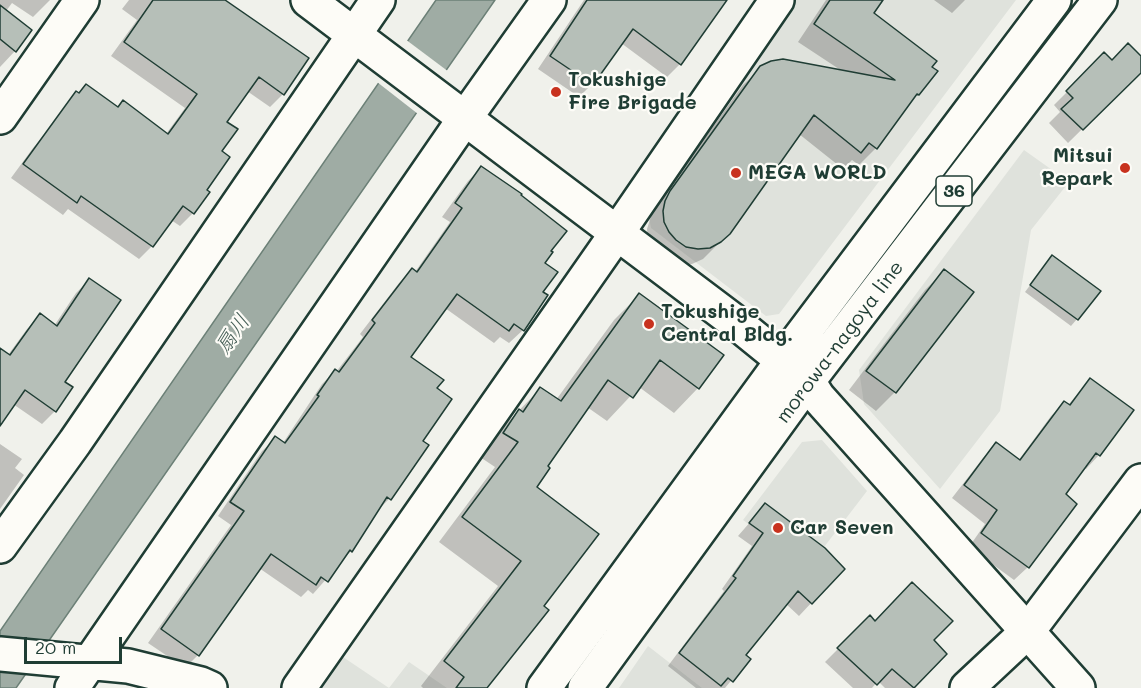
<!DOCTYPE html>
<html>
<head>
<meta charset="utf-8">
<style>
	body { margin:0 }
	#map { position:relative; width:1141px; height:688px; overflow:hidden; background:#f0f1eb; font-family:Mali,sans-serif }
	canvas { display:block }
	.scale { position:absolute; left:24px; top:637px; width:98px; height:27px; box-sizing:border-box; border:3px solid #1f3d34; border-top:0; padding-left:8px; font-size:18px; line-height:21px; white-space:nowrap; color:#1f3d34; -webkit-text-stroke:4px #fdfcf7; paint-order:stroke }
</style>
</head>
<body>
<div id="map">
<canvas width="1141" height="688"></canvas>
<div class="scale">20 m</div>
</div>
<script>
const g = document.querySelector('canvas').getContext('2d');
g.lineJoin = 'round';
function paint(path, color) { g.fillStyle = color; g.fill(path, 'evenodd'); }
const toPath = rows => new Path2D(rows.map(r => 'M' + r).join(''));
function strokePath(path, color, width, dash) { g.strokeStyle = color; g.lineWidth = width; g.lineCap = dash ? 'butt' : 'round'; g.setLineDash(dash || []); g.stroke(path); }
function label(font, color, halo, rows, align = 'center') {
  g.font = font + ' Mali,"Klee One",sans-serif'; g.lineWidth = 4.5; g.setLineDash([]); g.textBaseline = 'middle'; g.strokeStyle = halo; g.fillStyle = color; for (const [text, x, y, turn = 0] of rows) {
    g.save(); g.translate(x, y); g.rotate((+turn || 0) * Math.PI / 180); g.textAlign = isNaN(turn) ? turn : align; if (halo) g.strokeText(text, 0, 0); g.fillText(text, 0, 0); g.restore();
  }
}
const built = toPath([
	[794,0,1016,0,779,314,766,316,651,228,648,214],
	[1024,150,1069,182,1031,230,1000,411,940,489,864,404,859,370],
	[822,440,867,491,808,568,743,520,802,442],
	[648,646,702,688,619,688],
	[340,655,389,688,409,662,447,688,318,688]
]);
const water = toPath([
	[436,0,495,0,16,688,0,688,0,631,436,0]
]);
const pier = toPath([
	[405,39,449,72,418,114,377,82]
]);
const shadow = toPath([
	[0,0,50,0,33,17,12,3,6,11,15,51,0,67],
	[129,0,222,0,283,94,270,107,247,91,225,122,220,152,205,190,193,213,180,226,171,220,152,246,139,259,68,209,63,215,11,178,33,148,86,86,117,108,123,102,166,134,185,108,111,56,137,20,122,9],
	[584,0,721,0,680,64,667,77,621,43,592,84,579,97,538,69],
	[826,0,884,0,874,14,935,71,908,104,876,148,859,165,852,160,843,169,799,134,729,233,703,259,692,264,680,265,648,240,647,229,653,210,743,85,761,68,842,71,798,42],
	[934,0,965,0,952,13],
	[1104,55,1112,62,1141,58,1141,71,1068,143,1049,123,1060,112,1054,105],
	[481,168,549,251,543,263,541,292,546,295,523,330,509,343,500,337,494,343,445,308,408,357,435,389,421,441,389,499,376,512,351,551,313,594,308,590,301,597,259,568,198,655,185,668,148,643,231,525,218,516,262,451,276,438,283,443,322,384,335,371,336,372,363,337,360,334,399,283,412,270,415,272,450,222,442,217,468,181],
	[1046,264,1077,319,1071,326,1025,292],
	[944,271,971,292,895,392,876,411,849,390,925,290],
	[89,280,55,411,42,424,13,404,0,423,0,350,8,355,27,329,40,315,54,326,76,293],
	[639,295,722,356,698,388,674,413,639,387,607,421,587,407,546,467,535,487,542,606,485,688,423,688,421,686,498,586,439,542,495,467,480,457,495,435,540,389,556,400,614,320],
	[1090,380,1132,410,1099,455,1086,469,1083,467,1064,494,1075,504,1028,567,1014,580,969,547,985,524,952,498,983,458,996,444,1018,461,1051,416,1064,403,1068,405],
	[0,444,22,459,15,468,24,475,0,509],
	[765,505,843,569,799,616,785,603,744,655,749,659,725,688,696,688,668,666,724,591,722,589,752,546,738,536],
	[870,617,875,622,931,640,945,654,912,688,885,688,878,681,872,688,853,688,825,662]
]);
const building = toPath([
	[153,0,225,0,309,58,284,95,259,77,227,122,238,129,222,151,230,157,207,190,210,192,194,214,183,206,153,247,81,196,77,203,23,164,76,91,79,93,86,84,118,107,123,100,168,134,197,94,124,42,153,0],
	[587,0,727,0,681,65,633,29,593,85,550,56,587,0],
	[830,0,883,0,874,13,937,61,932,67,938,71,919,95,917,94,877,149,869,143,861,153,814,115,730,234,721,242,710,248,698,249,686,247,676,240,669,232,664,222,663,211,665,201,670,191,760,66,771,61,783,59,895,80,814,24,830,0],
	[0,5,32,30,16,52,0,39,0,5],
	[1128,43,1141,56,1141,73,1083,130,1061,109,1073,98,1066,91,1104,52,1112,60,1128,43],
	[481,166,522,194,521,195,567,231,551,251,553,252,545,263,558,272,543,292,548,295,524,331,514,324,509,331,457,294,411,357,444,380,437,388,452,399,423,441,429,445,391,500,387,497,352,552,350,550,328,582,321,577,316,585,271,554,199,656,161,629,244,511,230,502,275,436,285,443,319,396,317,395,335,369,339,372,375,323,372,320,412,268,417,272,462,208,455,203,481,166],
	[1052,255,1101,291,1078,320,1030,285,1052,255],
	[944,269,974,292,896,393,866,371,944,269],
	[89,278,121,300,65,382,73,387,56,412,25,390,0,426,0,348,10,355,40,313,57,326,89,278],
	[639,293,724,355,699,389,660,360,633,398,608,380,548,466,550,468,537,487,599,534,544,606,549,610,487,688,456,688,464,677,444,661,521,561,462,517,518,442,503,433,519,409,523,412,540,387,561,401,639,293],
	[1090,378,1134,410,1100,456,1096,453,1066,494,1077,504,1029,568,981,533,997,510,964,485,996,442,1020,460,1064,401,1070,405,1090,378],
	[765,503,825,548,845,569,812,604,798,591,746,655,751,659,733,682,728,678,721,686,679,653,736,578,733,576,763,533,749,523,765,503],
	[912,582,953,621,934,640,947,654,914,688,892,669,877,685,837,648,870,615,875,621,912,582]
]);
const minor = toPath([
	[0,117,82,0],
	[0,546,75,442,378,0],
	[0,654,128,666,201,684,210,688],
	[72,688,465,118,549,0],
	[299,688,617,233,777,0],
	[967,688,1028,631,1141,481]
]);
const tertiary = toPath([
	[308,0,739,325,808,381,818,397,1078,688]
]);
const primary = toPath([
	[544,688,783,360,1054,0],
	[585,688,808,381,1100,0]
]);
const markers = [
	[556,92,6,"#c8321e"],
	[1125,168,6,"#c8321e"],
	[736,173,6,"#c8321e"],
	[649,324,6,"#c8321e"],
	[778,528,6,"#c8321e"]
];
const shields = [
	[954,191,36]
];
const shieldNames = [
	["36",954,191]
];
const poiNames = [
	["Tokushige",568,80],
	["Fire Brigade",568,103],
	["Mitsui",1113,156,"right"],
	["Repark",1113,179,"right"],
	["MEGA WORLD",748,173],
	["Tokushige",661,312],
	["Central Bldg.",661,335],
	["Car Seven",790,528]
];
const streetNames = [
	["morowa-nagoya line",840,342,-53]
];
const waterNames = [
	["扇川",233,334,-55]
];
paint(built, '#dfe2dc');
paint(water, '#9faca4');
strokePath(water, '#6c8077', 1.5);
paint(pier, '#f0f1eb');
paint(shadow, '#0003');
paint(building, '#b6bfb8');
strokePath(building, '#1f3d34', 1.5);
strokePath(minor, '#1f3d34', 38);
strokePath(tertiary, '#1f3d34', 38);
strokePath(primary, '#1f3d34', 38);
strokePath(minor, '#fdfcf7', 33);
strokePath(tertiary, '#fdfcf7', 33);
strokePath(primary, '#fdfcf7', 33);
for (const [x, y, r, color] of markers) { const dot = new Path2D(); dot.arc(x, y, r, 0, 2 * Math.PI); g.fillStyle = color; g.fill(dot); strokePath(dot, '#fdfcf7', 2); }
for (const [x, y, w] of shields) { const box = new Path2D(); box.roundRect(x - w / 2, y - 15, w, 30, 4.5); g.fillStyle = '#fdfcf7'; g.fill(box); strokePath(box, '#1f3d34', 1.5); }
label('bold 18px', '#1f3d34', null, shieldNames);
label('bold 20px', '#1f3d34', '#fdfcf7', poiNames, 'left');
label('20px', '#1f3d34', '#fdfcf7', streetNames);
label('italic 21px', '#455e56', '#fdfcf7', waterNames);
</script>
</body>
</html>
